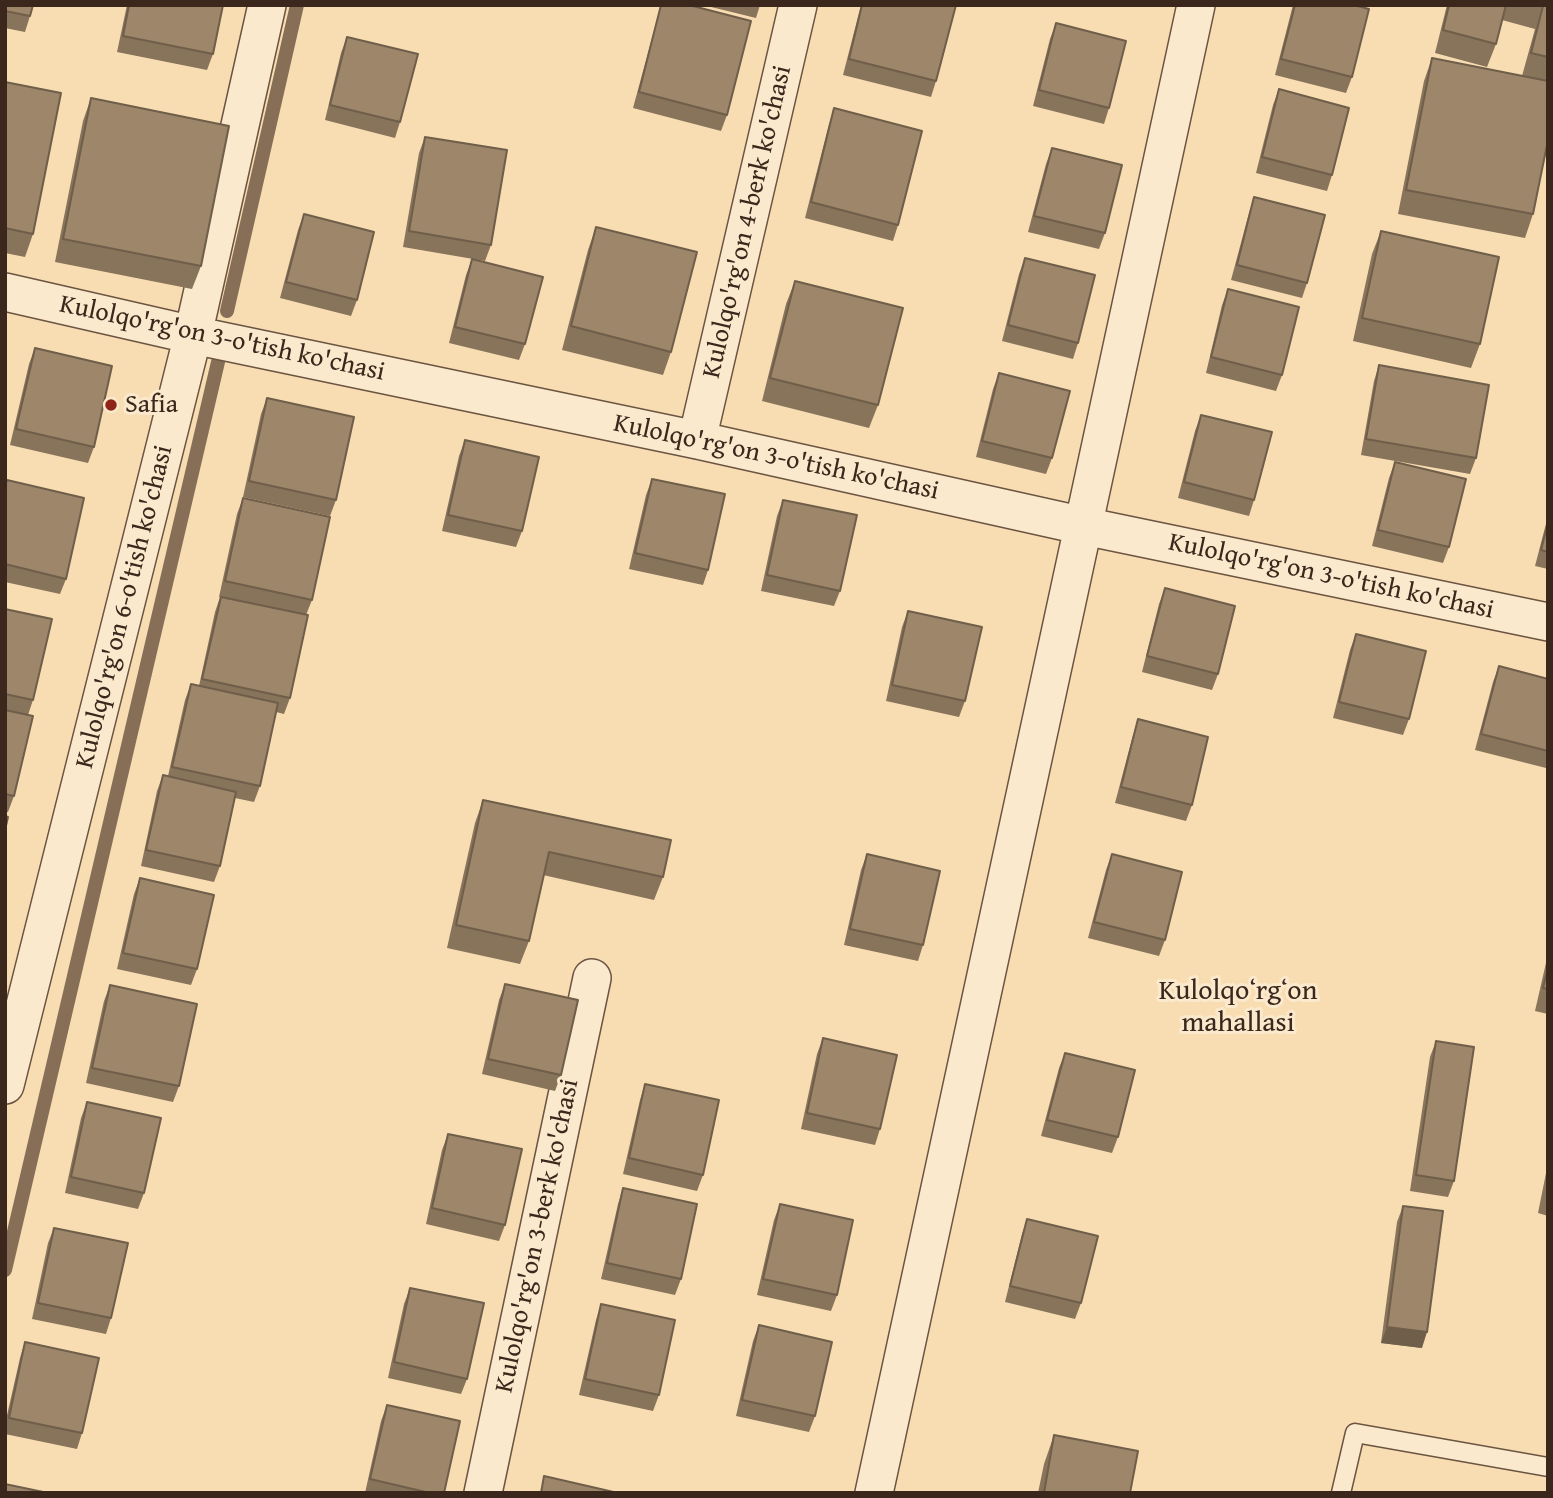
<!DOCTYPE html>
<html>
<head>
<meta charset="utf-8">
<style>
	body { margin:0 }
	#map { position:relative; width:1553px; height:1498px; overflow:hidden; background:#f9ddb2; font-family:"Gentium Book Plus",serif }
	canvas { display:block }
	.frame { position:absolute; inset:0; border:7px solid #3c271c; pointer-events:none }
</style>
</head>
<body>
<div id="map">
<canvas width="1553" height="1498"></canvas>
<div class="frame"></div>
</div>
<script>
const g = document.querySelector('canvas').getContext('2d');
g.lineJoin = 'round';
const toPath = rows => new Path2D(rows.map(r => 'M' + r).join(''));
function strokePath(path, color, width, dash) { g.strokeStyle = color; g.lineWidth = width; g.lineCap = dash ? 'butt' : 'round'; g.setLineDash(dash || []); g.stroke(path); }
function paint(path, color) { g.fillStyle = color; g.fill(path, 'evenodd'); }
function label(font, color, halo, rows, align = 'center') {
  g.font = font + ' "Gentium Book Plus",serif'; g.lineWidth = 6; g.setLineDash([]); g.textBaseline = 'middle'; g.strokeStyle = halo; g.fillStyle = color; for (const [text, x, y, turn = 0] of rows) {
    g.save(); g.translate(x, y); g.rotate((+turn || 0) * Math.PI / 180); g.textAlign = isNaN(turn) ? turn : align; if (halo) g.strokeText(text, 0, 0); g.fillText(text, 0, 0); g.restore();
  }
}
const stream = toPath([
	[227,311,297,5],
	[5,1270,218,362]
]);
const lane = toPath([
	[1341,1493,1355,1433,1548,1467]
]);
const street = toPath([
	[5,292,193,335,697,440,1084,526,1548,622],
	[697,440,798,5],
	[5,1085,193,335,267,5],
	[483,1493,592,978],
	[874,1493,1196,5]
]);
const wall = toPath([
	[5,5,30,16,25,32,5,28],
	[127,5,223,5,213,54,207,70,117,52],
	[661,5,689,5,727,115,721,131,633,108],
	[703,5,760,5,756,18],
	[861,5,956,5,936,81,931,97,843,75],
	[1293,5,1354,5,1352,77,1346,93,1275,75],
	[1447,5,1548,5,1548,140,1533,214,1525,238,1398,214,1424,81,1432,58,1522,76,1535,29,1502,20,1496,44,1487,67,1435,53],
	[1056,23,1109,108,1104,124,1033,106,1050,39],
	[347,37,400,122,395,138,325,120,341,53],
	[5,82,33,234,25,257,5,253],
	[1279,89,1332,175,1327,191,1256,173,1273,105],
	[91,98,201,266,192,289,55,262,83,121],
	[834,108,898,225,893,241,805,218,829,124],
	[425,137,491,245,485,261,403,247,419,153],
	[1052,148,1105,233,1099,249,1028,232,1046,164],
	[1254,197,1307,283,1302,298,1231,280,1249,213],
	[304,214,357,300,351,316,280,298,298,230],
	[596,227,671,352,663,375,562,350,588,250],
	[1381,231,1480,344,1471,368,1353,341,1372,254],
	[1025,258,1078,343,1073,359,1002,341,1019,274],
	[472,259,525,344,519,360,449,343,466,275],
	[795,281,878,405,869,428,762,401,786,304],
	[1228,289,1282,375,1276,391,1206,373,1222,305],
	[35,348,94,447,88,463,10,445,29,364],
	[1379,365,1476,458,1470,474,1361,455,1374,381],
	[999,373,1052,458,1046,474,976,457,993,389],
	[267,398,336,500,330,516,243,497,261,414],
	[1201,415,1254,500,1249,516,1178,498,1195,431],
	[465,440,522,531,516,547,442,531,459,456],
	[1395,462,1449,547,1443,563,1372,546,1389,478],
	[652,479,708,570,703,585,629,569,646,495],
	[5,484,66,579,60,594,5,582],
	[243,498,312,600,306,615,290,698,284,714,276,712,260,786,254,802,235,798,220,866,214,882,141,866,157,791,163,775,168,776,185,700,191,684,199,686,215,612,220,597,219,597,237,514],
	[783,500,840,591,834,606,761,591,777,516],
	[1548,516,1548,569,1535,566],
	[1165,588,1218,674,1212,690,1142,672,1159,604],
	[5,609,33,700,28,715,14,796,8,812,5,812],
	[908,611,965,701,959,717,886,701,902,627],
	[1356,634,1409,719,1403,735,1333,718,1350,650],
	[1499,666,1548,679,1548,764,1546,768,1475,750,1493,682],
	[1138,719,1192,805,1186,821,1115,803,1133,735],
	[483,800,663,877,654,900,543,875,529,941,520,964,447,948,475,823],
	[867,854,923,945,918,961,844,945,861,870],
	[1112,854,1165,940,1159,956,1088,938,1106,870],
	[140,878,197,969,191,985,117,969,134,894],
	[1548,954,1548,1014,1535,1011],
	[505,984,561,1075,555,1091,482,1074,499,1000],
	[110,985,179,1086,173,1102,86,1083,104,1001],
	[823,1038,880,1129,875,1145,801,1129,817,1054],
	[1436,1041,1454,1181,1448,1197,1410,1191,1430,1057],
	[1065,1053,1118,1137,1112,1153,1041,1136,1059,1068],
	[645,1084,703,1175,697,1191,623,1174,640,1100],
	[87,1102,144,1193,138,1209,65,1193,81,1118],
	[448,1134,505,1225,499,1241,426,1224,442,1150],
	[1548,1163,1548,1216,1538,1213],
	[623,1188,681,1279,675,1295,601,1279,618,1204],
	[780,1204,837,1295,831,1311,757,1295,774,1220],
	[1403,1206,1422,1348,1381,1343,1397,1222],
	[1027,1219,1081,1303,1075,1319,1005,1302,1022,1234],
	[54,1228,111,1318,106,1334,32,1319,48,1243],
	[410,1288,467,1379,461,1394,388,1378,404,1304],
	[601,1304,659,1395,653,1411,579,1395,596,1320],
	[759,1325,815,1416,809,1432,736,1416,753,1341],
	[25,1342,82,1433,77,1449,5,1434,5,1424,20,1358],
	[387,1405,444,1493,365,1493,381,1421],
	[1054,1435,1130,1493,1038,1493,1044,1464]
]);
const shadedWall = toPath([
	[1387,1327,1427,1332,1422,1348,1381,1343]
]);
const building = toPath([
	[5,5,33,5,30,16,5,11,5,5],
	[129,5,223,5,213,54,123,36,129,5],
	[661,5,689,5,751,21,727,115,639,92,661,5],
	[862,5,956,5,936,81,849,59,862,5],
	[1295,5,1354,5,1369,9,1352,77,1281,59,1295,5],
	[1449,5,1506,5,1496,44,1443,30,1449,5],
	[1542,5,1548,5,1548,57,1531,53,1543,6,1542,5],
	[1056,23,1126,41,1109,108,1039,90,1056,23],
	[347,37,418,54,400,122,330,105,347,37],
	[1432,58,1548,81,1548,140,1533,214,1406,190,1432,58],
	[5,82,61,93,33,234,5,228,5,82],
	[1279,89,1349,108,1332,175,1262,157,1279,89],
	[91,98,229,126,201,266,63,239,91,98],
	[834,108,922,131,898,225,811,202,834,108],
	[425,137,507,150,491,245,409,231,425,137],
	[1052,148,1122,165,1105,233,1034,216,1052,148],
	[1254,197,1325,215,1307,283,1237,265,1254,197],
	[304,214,374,232,357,300,286,282,304,214],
	[596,227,697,252,671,352,571,326,596,227],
	[1381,231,1499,257,1480,344,1362,318,1381,231],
	[1025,258,1095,275,1078,343,1008,325,1025,258],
	[472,259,543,277,525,344,455,327,472,259],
	[795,281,903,308,878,405,770,378,795,281],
	[1228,289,1299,307,1282,375,1211,357,1228,289],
	[35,348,112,366,94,447,16,429,35,348],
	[1379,365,1489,385,1476,458,1366,439,1379,365],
	[999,373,1070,391,1052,458,982,441,999,373],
	[267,398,354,417,336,500,249,481,267,398],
	[1201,415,1272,432,1254,500,1184,482,1201,415],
	[465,440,539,457,522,531,448,515,465,440],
	[1395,462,1466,479,1449,547,1378,530,1395,462],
	[652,479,725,494,708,570,635,553,652,479],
	[7,480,84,498,66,579,5,564,5,486,7,480],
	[243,498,330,517,312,600,225,581,243,498],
	[783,500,857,515,840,591,767,575,783,500],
	[1548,522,1548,552,1541,550,1548,522],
	[1165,588,1235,606,1218,674,1147,656,1165,588],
	[221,597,308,615,290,698,202,679,221,597],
	[5,609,52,619,33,700,5,694,5,609],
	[908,611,982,627,965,701,892,685,908,611],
	[1356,634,1426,651,1409,719,1339,702,1356,634],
	[1499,666,1548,679,1548,751,1481,734,1499,666],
	[191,684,278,703,260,786,172,767,191,684],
	[5,710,33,716,14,796,5,794,5,710],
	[1138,719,1208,737,1192,805,1121,787,1138,719],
	[163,775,236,792,220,866,146,850,163,775],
	[483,800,671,840,663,877,549,852,529,941,456,925,483,800],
	[5,816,8,817,5,830,5,816],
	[867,854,940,871,923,945,850,929,867,854],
	[1112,854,1182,872,1165,940,1094,922,1112,854],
	[140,878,214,895,197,969,123,953,140,878],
	[1548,968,1548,989,1543,988,1548,968],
	[505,984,578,1000,561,1075,488,1059,505,984],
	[110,985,197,1004,179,1086,92,1068,110,985],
	[823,1038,897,1055,880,1129,807,1113,823,1038],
	[1436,1041,1474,1047,1454,1181,1416,1175,1436,1041],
	[1065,1053,1135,1070,1118,1137,1047,1120,1065,1053],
	[645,1084,719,1100,703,1175,629,1158,645,1084],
	[87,1102,161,1118,144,1193,71,1177,87,1102],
	[448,1134,522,1149,505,1225,432,1208,448,1134],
	[623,1188,697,1204,681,1279,607,1263,623,1188],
	[780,1204,853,1220,837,1295,763,1279,780,1204],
	[1403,1206,1443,1211,1427,1332,1387,1327,1403,1206],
	[1027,1219,1098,1236,1081,1303,1010,1286,1027,1219],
	[54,1228,128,1243,111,1318,38,1303,54,1228],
	[410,1288,484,1303,467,1379,394,1362,410,1288],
	[601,1304,675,1320,659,1395,585,1379,601,1304],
	[759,1325,832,1342,815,1416,742,1400,759,1325],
	[25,1342,99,1358,82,1433,9,1418,25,1342],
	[387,1405,460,1421,444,1493,430,1493,370,1479,387,1405],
	[1054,1435,1138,1451,1130,1493,1044,1493,1054,1435],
	[544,1476,618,1493,541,1493,544,1476],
	[5,1484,48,1493,5,1493,5,1484]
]);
const markers = [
	[111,405,7,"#8f2418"]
];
const streetNames = [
	["Kulolqo'rg'on 4-berk ko'chasi",748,222,-77],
	["Kulolqo'rg'on 3-o'tish ko'chasi",222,339,12],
	["Kulolqo'rg'on 3-o'tish ko'chasi",776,458,12],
	["Kulolqo'rg'on 3-o'tish ko'chasi",1331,577,12],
	["Kulolqo'rg'on 6-o'tish ko'chasi",125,607,-76],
	["Kulolqo'rg'on 3-berk ko'chasi",538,1236,-78]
];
const poiNames = [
	["Safia",125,405]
];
const neighbourhoodNames = [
	["Kulolqoʻrgʻon",1238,992],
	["mahallasi",1238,1024]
];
strokePath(stream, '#876f57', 14);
strokePath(lane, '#6b5442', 21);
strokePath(street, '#6b5442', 40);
strokePath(lane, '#fbe9cd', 18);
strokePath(street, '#fbe9cd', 37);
paint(wall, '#88735b');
paint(shadedWall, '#6f5e4a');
paint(building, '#9e866a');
strokePath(building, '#6f5e4a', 2);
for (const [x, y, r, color] of markers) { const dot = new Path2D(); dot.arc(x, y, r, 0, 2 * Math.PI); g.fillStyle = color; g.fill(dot); strokePath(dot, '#fbe9cd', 2.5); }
label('26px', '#3c271c', '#fbe9cd', streetNames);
label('26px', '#3c271c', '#fbe9cd', poiNames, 'left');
label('28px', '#3c271c', '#fbe9cd', neighbourhoodNames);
</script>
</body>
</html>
